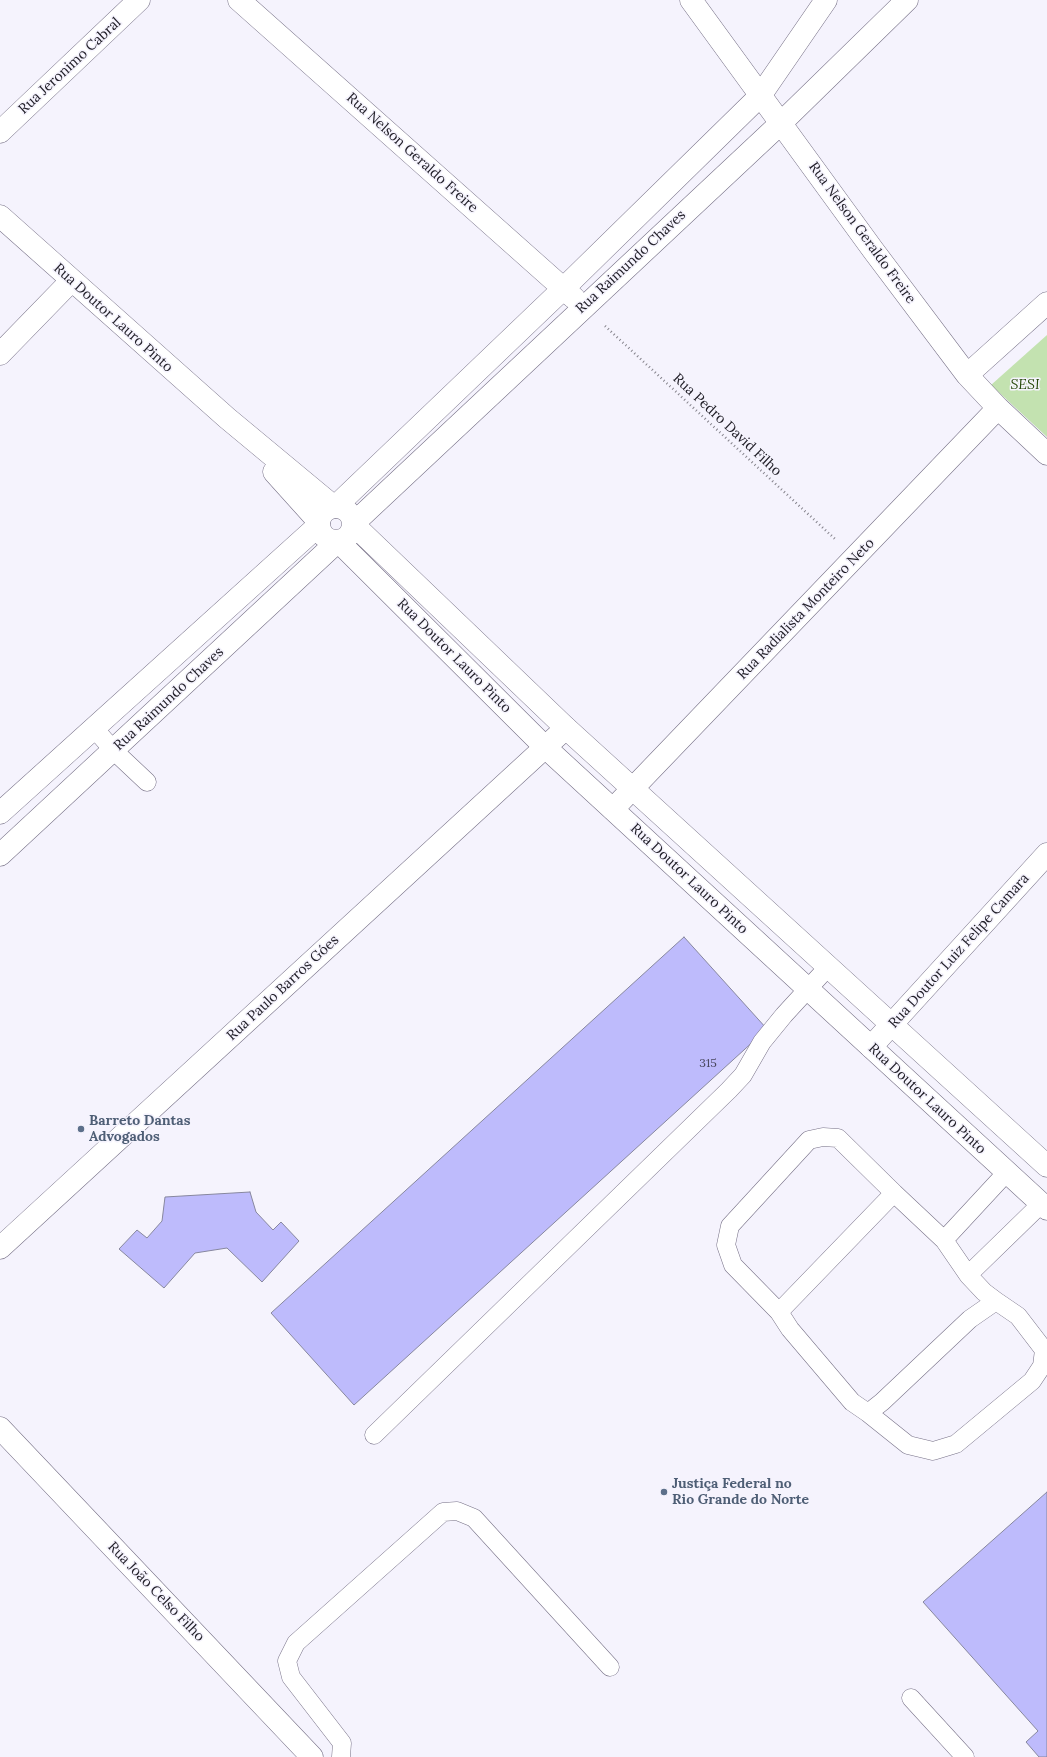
<!DOCTYPE html>
<html>
<head>
<meta charset="utf-8">
<style>
	body { margin:0 }
	canvas { display:block; background:#f5f3fd }
</style>
</head>
<body>
<canvas width="1047" height="1757"></canvas>
<script>
const g = document.querySelector('canvas').getContext('2d');
g.lineJoin = 'round';
function paint(path, color) { g.fillStyle = color; g.fill(path, 'evenodd'); }
const toPath = rows => new Path2D(rows.map(r => 'M' + r).join(''));
function strokePath(path, color, width, dash) { g.strokeStyle = color; g.lineWidth = width; g.lineCap = dash ? 'butt' : 'round'; g.setLineDash(dash || []); g.stroke(path); }
function label(font, color, halo, rows, align = 'center') {
  g.font = font + ' Lora,serif'; g.lineWidth = 3; g.setLineDash([]); g.textBaseline = 'middle'; g.strokeStyle = halo; g.fillStyle = color; for (const [text, x, y, turn = 0] of rows) {
    g.save(); g.translate(x, y); g.rotate((+turn || 0) * Math.PI / 180); g.textAlign = isNaN(turn) ? turn : align; if (halo) g.strokeText(text, 0, 0); g.fillText(text, 0, 0); g.restore();
  }
}
const green = toPath([
	[1047,335,1047,437,991,385]
]);
const building = toPath([
	[684,937,767,1029,354,1405,271,1313,684,937],
	[250,1192,256,1212,273,1230,281,1222,299,1241,262,1282,227,1248,195,1253,164,1288,119,1249,137,1230,147,1238,162,1221,165,1197,250,1192],
	[1047,1492,1047,1757,1039,1757,1026,1742,1038,1731,923,1602,1047,1492]
]);
const path = toPath([
	[605,326,835,539]
]);
const lane = toPath([
	[94,728,113,750,147,782],
	[894,1193,944,1240,968,1275,984,1292,996,1301,970,1319,882,1402,868,1413,852,1402,790,1329,779,1312,894,1193],
	[944,1240,1007,1172],
	[968,1275,1041,1204],
	[779,1312,733,1265,726,1245,730,1226,809,1140,823,1137,838,1138,894,1193],
	[868,1413,908,1445,933,1451,956,1444,1032,1381,1042,1366,1044,1350,1018,1316,996,1301],
	[374,1435,729,1090,743,1075,762,1042,784,1015,828,967],
	[911,1698,965,1757],
	[341,1757,342,1743,291,1677,287,1661,296,1643,443,1512,457,1511,474,1518,610,1667]
]);
const street = toPath([
	[239,0,574,298],
	[691,0,873,250,967,375,998,408,1047,454],
	[0,132,139,0],
	[0,216,227,418,333,506],
	[0,354,71,281],
	[967,375,1047,303],
	[274,472,319,522],
	[335,507,564,288,760,96,826,0],
	[354,523,781,123,907,0],
	[613,809,998,408],
	[871,1047,1047,854],
	[0,1248,566,728],
	[0,1428,312,1757]
]);
const secondary = toPath([
	'319 524a17 17 0 1 1 34 0a17 17 0 1 1-34 0Z',
	[354,525,566,728,1047,1166],
	[339,542,545,747,1047,1209],
	[0,813,319,525],
	[0,855,337,542]
]);
const markers = [
	[81,1129,4,"#5c6f8a"],
	[664,1492,4,"#5c6f8a"]
];
const numberNames = [
	["315",708,1064]
];
const streetNames = [
	["Rua Jeronimo Cabral",70,66,-43],
	["Rua Nelson Geraldo Freire",412,153,42],
	["Rua Nelson Geraldo Freire",862,233,54],
	["Rua Raimundo Chaves",631,262,-43],
	["Rua Doutor Lauro Pinto",113,318,42],
	["Rua Pedro David Filho",727,425,43],
	["Rua Radialista Monteiro Neto",806,609,-46],
	["Rua Doutor Lauro Pinto",454,656,45],
	["Rua Raimundo Chaves",169,699,-43],
	["Rua Doutor Lauro Pinto",689,879,43],
	["Rua Doutor Luiz Felipe Camara",959,951,-48],
	["Rua Paulo Barros Góes",283,988,-43],
	["Rua Doutor Lauro Pinto",927,1099,43],
	["Rua João Celso Filho",156,1592,46]
];
const parkNames = [
	["SESI",1025,385]
];
const serviceNames = [
	["Barreto Dantas",89,1121],
	["Advogados",89,1137],
	["Justiça Federal no",672,1484],
	["Rio Grande do Norte",672,1500]
];
paint(green, '#c3e2b0');
paint(building, '#bebbfc');
strokePath(building, '#87879e', 1);
strokePath(lane, '#777187', 19);
strokePath(street, '#777187', 23);
strokePath(secondary, '#777187', 23);
strokePath(path, '#85838c', 2.5, [1, 3]);
strokePath(lane, '#fff', 18);
strokePath(street, '#fff', 22);
strokePath(secondary, '#fff', 22);
for (const [x, y, r, color] of markers) { const dot = new Path2D(); dot.arc(x, y, r, 0, 2 * Math.PI); g.fillStyle = color; g.fill(dot); strokePath(dot, '#f5f3fd', 1.5); }
label('12px', '#49475e', null, numberNames);
label('14px', '#222029', '#f5f3fd', streetNames);
label('italic 14px', '#294b0d', '#f5f3fd', parkNames);
label('bold 14px', '#4e5e75', '#f5f3fd', serviceNames, 'left');
</script>
</body>
</html>
